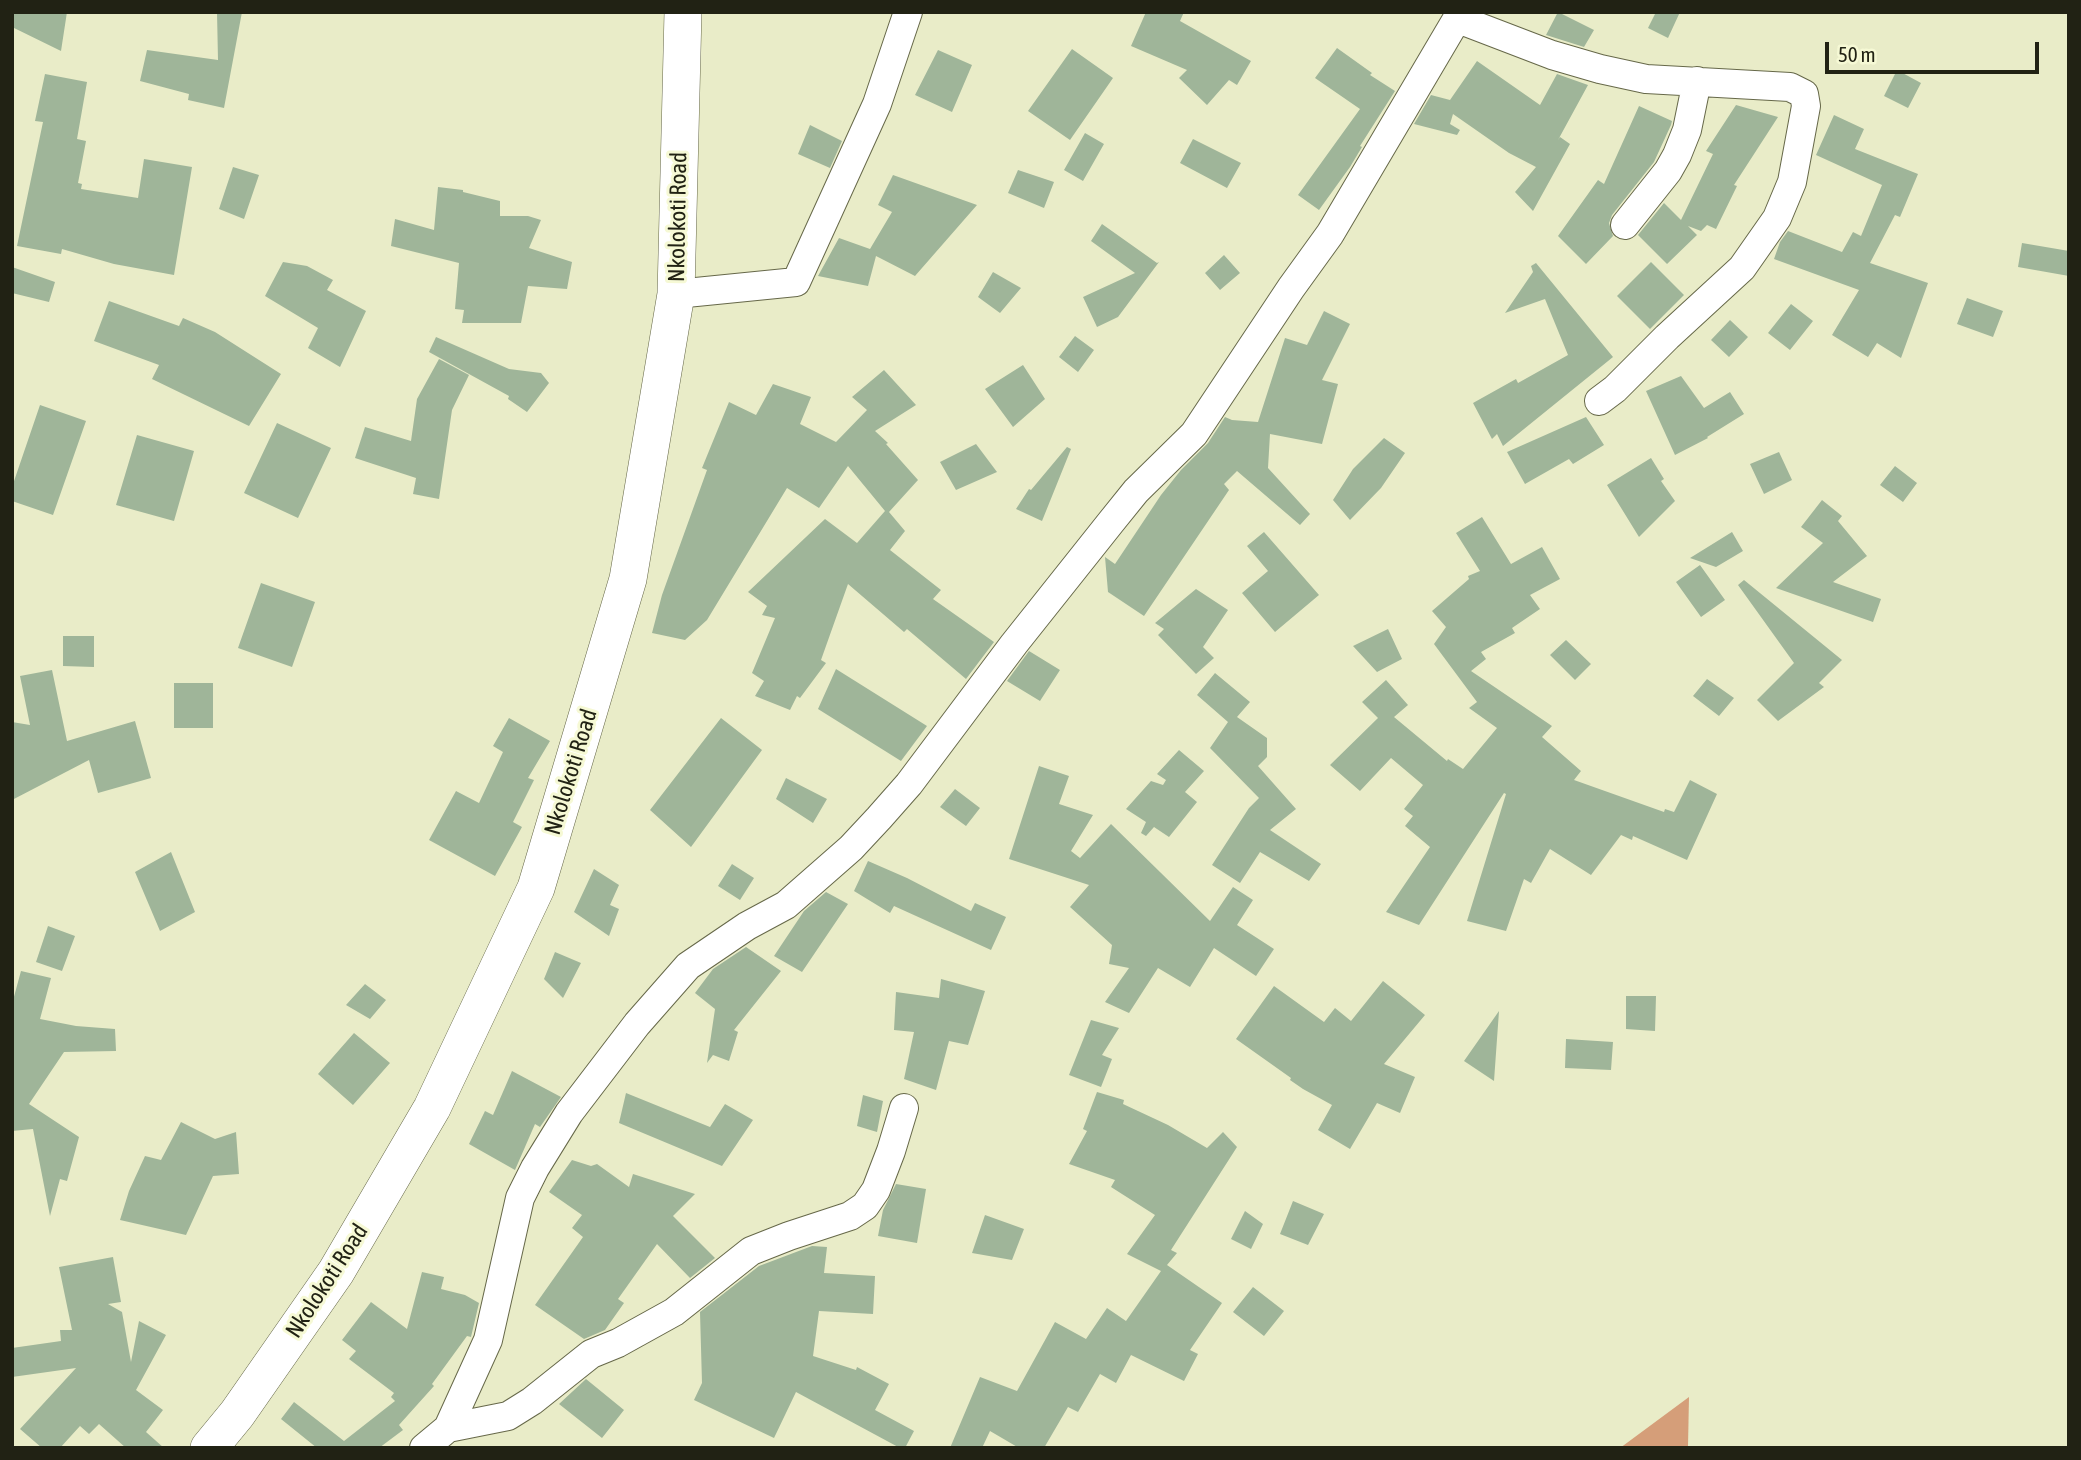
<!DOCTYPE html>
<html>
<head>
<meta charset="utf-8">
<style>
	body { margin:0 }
	#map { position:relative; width:2081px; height:1460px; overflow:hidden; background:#e9ecc8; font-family:"Asap Condensed",sans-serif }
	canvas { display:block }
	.frame { position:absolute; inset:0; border:14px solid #212214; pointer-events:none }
	.scale { position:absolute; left:1825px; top:42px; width:214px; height:32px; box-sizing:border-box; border:4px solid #212214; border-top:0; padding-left:9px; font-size:21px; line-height:24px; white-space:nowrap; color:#212214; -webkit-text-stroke:5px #f6f9d5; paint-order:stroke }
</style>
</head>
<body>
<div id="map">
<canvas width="2081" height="1460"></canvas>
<div class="frame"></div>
<div class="scale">50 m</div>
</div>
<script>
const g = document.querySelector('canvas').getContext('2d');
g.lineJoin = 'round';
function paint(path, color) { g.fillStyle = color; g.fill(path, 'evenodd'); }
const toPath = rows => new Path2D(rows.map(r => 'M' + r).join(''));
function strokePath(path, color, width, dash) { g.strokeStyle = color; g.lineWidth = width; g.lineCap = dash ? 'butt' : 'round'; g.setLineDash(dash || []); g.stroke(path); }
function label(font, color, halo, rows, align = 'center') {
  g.font = font + ' "Asap Condensed",sans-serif'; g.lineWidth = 6; g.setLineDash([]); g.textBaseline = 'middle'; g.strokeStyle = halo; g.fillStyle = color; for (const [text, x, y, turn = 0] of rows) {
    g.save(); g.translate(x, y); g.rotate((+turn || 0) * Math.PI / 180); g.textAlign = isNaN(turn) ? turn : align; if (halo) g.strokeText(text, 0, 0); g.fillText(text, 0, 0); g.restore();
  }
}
const forest = toPath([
	[1689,1397,1688,1446,1620,1448]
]);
const building = toPath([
	[12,12,67,12,61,51,12,27],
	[217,12,242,12,224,108,188,100,189,94,140,81,147,50,218,60],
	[1146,12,1184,12,1180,21,1251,61,1237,85,1229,80,1207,105,1179,78,1187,70,1131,46],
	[1558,12,1594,30,1584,47,1546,35],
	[1656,12,1680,12,1668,38,1648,28],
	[1337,48,1372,73,1370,75,1395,91,1360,146,1362,147,1350,167,1319,210,1298,195,1360,109,1315,78],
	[1072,49,1113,78,1070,140,1028,111],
	[938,50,972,65,952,112,915,95],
	[1477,61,1540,105,1557,74,1588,85,1558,140,1560,137,1570,144,1533,211,1515,192,1536,167,1509,153,1453,114,1450,124,1460,130,1457,135,1414,124,1431,95,1450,100],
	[1897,70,1921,83,1908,108,1884,96],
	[45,74,87,82,77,139,86,141,78,183,82,184,81,189,138,198,144,159,192,167,174,275,114,264,62,249,61,254,17,246,43,122,35,121],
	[1736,105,1778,117,1734,185,1737,186,1716,229,1707,225,1701,231,1688,226,1697,235,1667,264,1638,235,1664,203,1681,220,1713,154,1706,151],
	[1639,106,1672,121,1671,125,1654,162,1612,215,1609,223,1613,236,1586,264,1558,236,1598,180,1604,184],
	[1834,115,1864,129,1855,149,1918,174,1900,217,1895,215,1870,263,1928,283,1901,358,1877,343,1868,357,1832,335,1859,290,1774,259,1780,242,1788,231,1842,252,1853,232,1861,236,1882,185,1816,155],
	[810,125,842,141,830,168,798,154],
	[1085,133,1104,144,1083,181,1064,170],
	[1193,139,1241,163,1227,188,1180,163],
	[233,167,259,175,244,219,219,209],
	[1018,170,1054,182,1044,208,1008,193],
	[893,175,977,205,915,276,876,256,868,286,818,276,839,238,870,249,892,212,878,205],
	[438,187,463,190,463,192,500,201,500,216,528,216,541,220,529,248,572,262,567,289,528,286,521,323,462,323,464,310,455,309,459,263,391,246,395,219,434,230],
	[1102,224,1157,263,1159,262,1118,317,1097,327,1083,297,1135,273,1091,241],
	[2022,243,2069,251,2069,276,2018,267],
	[1224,255,1240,273,1220,290,1205,273],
	[283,262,307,266,333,280,327,290,366,311,340,367,308,348,318,328,265,296],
	[1651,262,1684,295,1650,329,1617,296],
	[1536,263,1613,357,1503,446,1497,434,1492,439,1473,403,1516,379,1518,383,1568,355,1545,299,1505,313,1533,272,1531,266],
	[12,267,55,282,49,302,12,293],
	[993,272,1021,288,1000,313,978,297],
	[1967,298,2003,311,1993,337,1957,324],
	[109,301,179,326,183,318,215,332,281,374,249,426,152,379,159,365,94,341],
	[1791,304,1813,321,1790,350,1768,333],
	[1324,311,1350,324,1322,380,1338,384,1322,444,1270,434,1268,468,1310,514,1300,525,1237,471,1224,484,1229,490,1144,616,1108,592,1105,557,1115,564,1161,495,1181,470,1208,443,1225,417,1232,420,1258,422,1285,338,1307,345],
	[1730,320,1748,337,1729,357,1711,340],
	[1075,336,1094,350,1078,372,1059,357],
	[436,337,509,369,541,373,549,383,527,412,508,399,509,396,429,352],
	[439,359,469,375,452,410,439,499,413,494,416,478,355,458,365,427,411,441,417,399],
	[1023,365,1045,399,1013,427,985,389],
	[884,370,916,405,875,431,888,443,886,444,918,480,889,512,905,531,890,550,941,590,933,599,994,642,966,679,907,629,904,632,848,584,821,660,826,663,800,698,797,696,790,710,755,696,764,681,752,673,775,618,762,615,767,606,748,592,825,519,857,543,885,511,848,466,819,508,787,488,707,620,685,640,652,633,662,595,707,470,702,468,729,402,756,415,773,384,811,397,800,424,836,442,867,410,852,397],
	[1681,376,1704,408,1730,392,1744,414,1707,437,1708,438,1675,455,1646,391],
	[40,405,86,421,53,515,12,501,12,487],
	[1586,417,1604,445,1573,464,1569,459,1525,484,1507,452],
	[277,423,331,448,298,518,244,493],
	[137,435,194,451,174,521,116,505],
	[1384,438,1405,453,1381,488,1350,520,1333,500,1353,469],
	[976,444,997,472,956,490,940,462],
	[1067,447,1071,449,1042,521,1016,509,1029,489,1031,490],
	[1779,452,1792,480,1764,494,1750,464],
	[1651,458,1664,479,1661,481,1675,501,1639,537,1607,485],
	[1895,466,1917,483,1903,502,1880,485],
	[1822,500,1842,516,1838,521,1867,556,1833,582,1881,599,1873,622,1776,588,1823,543,1801,527],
	[1482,517,1511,564,1542,547,1560,579,1530,595,1540,609,1512,628,1515,633,1481,652,1486,659,1471,671,1552,726,1542,737,1581,771,1574,780,1664,812,1665,809,1674,812,1690,780,1717,794,1687,860,1633,836,1632,840,1621,835,1591,875,1550,849,1531,883,1524,879,1506,931,1467,921,1506,794,1504,793,1419,925,1386,912,1430,847,1405,826,1413,816,1404,809,1423,785,1391,758,1360,791,1330,765,1378,718,1362,702,1386,680,1408,705,1394,717,1447,761,1448,759,1463,769,1497,728,1469,708,1477,702,1434,644,1446,627,1432,611,1469,579,1468,576,1480,571,1456,533],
	[1264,532,1319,595,1275,632,1242,593,1268,571,1247,546],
	[1732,532,1743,551,1716,567,1690,558],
	[1700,565,1725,600,1701,617,1676,582],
	[1744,580,1842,660,1819,683,1824,687,1778,721,1757,700,1794,663,1738,585],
	[261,583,315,602,292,667,238,648],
	[1196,589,1228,610,1203,647,1214,658,1196,674,1158,635,1164,629,1155,623],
	[1388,629,1402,659,1377,672,1353,646],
	[63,636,94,636,94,667,63,666],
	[1566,640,1591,664,1575,680,1550,655],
	[1029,651,1060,670,1040,701,1007,681],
	[836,669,927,726,901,761,818,709],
	[52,670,67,741,135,721,151,778,98,793,89,760,12,800,12,722,30,725,20,676],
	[1215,673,1250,702,1237,717,1267,738,1267,757,1258,766,1296,809,1270,830,1321,864,1309,881,1260,852,1240,883,1212,865,1249,808,1259,798,1210,748,1228,722,1197,695],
	[1707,679,1734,698,1719,716,1693,696],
	[174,683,213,683,213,728,174,728],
	[509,718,550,741,528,778,534,780,513,822,522,827,495,876,429,840,456,791,479,803,503,752,493,746],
	[721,718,762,750,691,847,650,810],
	[1179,750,1204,771,1185,792,1197,802,1169,837,1154,827,1146,836,1141,833,1146,822,1126,809,1151,781,1163,785,1166,780,1157,774],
	[1039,766,1069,776,1059,804,1093,815,1071,851,1080,858,1111,824,1210,921,1233,887,1253,900,1237,925,1274,949,1256,976,1214,948,1190,987,1158,968,1129,1013,1105,1002,1129,968,1109,964,1112,945,1070,907,1089,885,1009,859],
	[786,778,827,799,813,823,776,799],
	[955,789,980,808,966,826,940,807],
	[171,852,195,912,160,931,135,872],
	[868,861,907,878,971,911,975,903,1006,917,991,950,894,906,890,913,854,891],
	[732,864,754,878,740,900,718,886],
	[594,869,619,885,610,905,619,909,609,936,574,912],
	[826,892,848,904,802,972,774,956,804,911],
	[48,926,75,936,62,971,36,962],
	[746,947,781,971,734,1030,738,1032,729,1061,713,1055,707,1063,715,1009,695,993,713,969],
	[555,952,581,963,563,998,544,979],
	[21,971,51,978,40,1019,76,1026,115,1029,116,1051,64,1052,29,1104,79,1137,67,1181,60,1179,50,1216,33,1129,12,1131,12,1004],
	[941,979,985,991,968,1045,949,1041,936,1090,904,1079,914,1032,894,1030,896,992,939,998],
	[1383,981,1425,1015,1384,1064,1415,1077,1400,1113,1377,1103,1350,1149,1318,1130,1332,1105,1303,1089,1290,1080,1291,1078,1236,1039,1274,986,1324,1022,1335,1008,1351,1021],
	[365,984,386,1000,370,1019,346,1005],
	[1626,996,1656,996,1655,1031,1626,1029],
	[1499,1011,1494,1081,1464,1061],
	[1091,1020,1119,1028,1102,1055,1112,1059,1101,1087,1069,1075],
	[354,1033,390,1063,353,1105,318,1074],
	[1566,1039,1613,1042,1611,1070,1565,1068],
	[512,1071,561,1097,540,1127,535,1124,515,1170,469,1144,485,1111,493,1115],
	[1097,1092,1124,1100,1123,1104,1168,1125,1207,1148,1223,1132,1237,1147,1171,1250,1177,1253,1167,1265,1222,1303,1190,1350,1198,1354,1184,1381,1131,1355,1116,1383,1100,1374,1078,1412,1068,1407,1044,1448,1019,1448,990,1431,982,1448,950,1448,980,1377,1017,1391,1055,1322,1086,1339,1107,1308,1126,1321,1161,1271,1127,1254,1155,1215,1111,1187,1115,1180,1069,1164,1087,1131,1083,1129],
	[626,1093,710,1127,725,1104,753,1120,722,1166,619,1123],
	[863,1095,883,1101,877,1132,857,1126],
	[181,1122,215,1139,236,1132,239,1174,213,1176,186,1235,120,1220,129,1191,145,1156,161,1160],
	[572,1160,591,1166,597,1164,629,1187,633,1174,695,1194,673,1216,715,1258,690,1278,657,1244,618,1299,624,1303,605,1330,584,1339,535,1305,583,1237,572,1228,582,1215,549,1192],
	[896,1184,926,1189,917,1243,878,1236,883,1210],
	[1293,1201,1324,1214,1308,1245,1280,1234],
	[1245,1211,1263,1224,1251,1249,1231,1239],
	[985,1215,1024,1229,1012,1260,972,1253],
	[812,1246,827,1247,824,1273,875,1276,873,1314,819,1311,813,1356,856,1370,857,1367,889,1384,875,1410,914,1431,905,1448,900,1448,796,1392,774,1438,694,1400,702,1383,700,1312,759,1266],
	[113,1257,121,1302,108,1304,122,1312,131,1362,139,1321,166,1335,136,1390,163,1410,146,1432,164,1448,126,1448,99,1424,89,1434,80,1426,60,1448,42,1448,20,1429,76,1368,12,1377,12,1348,61,1341,60,1330,72,1330,59,1267],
	[422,1272,444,1277,441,1289,465,1295,479,1303,471,1337,467,1336,432,1384,434,1386,399,1425,403,1430,379,1448,317,1448,281,1419,294,1402,344,1441,395,1401,391,1397,394,1393,349,1359,356,1351,342,1340,371,1302,407,1329],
	[1253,1287,1284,1311,1264,1336,1233,1312],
	[586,1379,624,1410,602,1438,559,1404]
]);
const minor = toPath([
	[1458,19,1552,55,1600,69,1646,79,1790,87,1804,94,1806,106,1792,182,1777,218,1742,268,1667,337,1615,389,1599,401],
	[1625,225,1668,171,1677,155,1687,130,1697,81],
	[676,294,796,282,877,104,908,12],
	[448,1428,508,1416,532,1401,591,1354,618,1343,674,1312,751,1251,789,1236,850,1216,865,1206,876,1190,891,1151,904,1108],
	[424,1448,448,1428,488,1340,520,1198,535,1168,569,1113,637,1024,688,966,747,926,786,905,851,848,879,818,909,784,1014,644,1111,522,1136,491,1194,434,1291,288,1330,234,1461,12]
]);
const major = toPath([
	[209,1448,237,1414,336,1272,432,1108,536,888,628,579,676,294,683,12]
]);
const streetNames = [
	["Nkolokoti Road",678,217,-89],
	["Nkolokoti Road",571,772,-73],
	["Nkolokoti Road",327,1281,-57]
];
paint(forest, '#d59e79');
paint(building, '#9fb599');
strokePath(minor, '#666849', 30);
strokePath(major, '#666849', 38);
strokePath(minor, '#fff', 28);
strokePath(major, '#fff', 37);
label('23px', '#212214', '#f6f9d5', streetNames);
</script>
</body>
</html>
